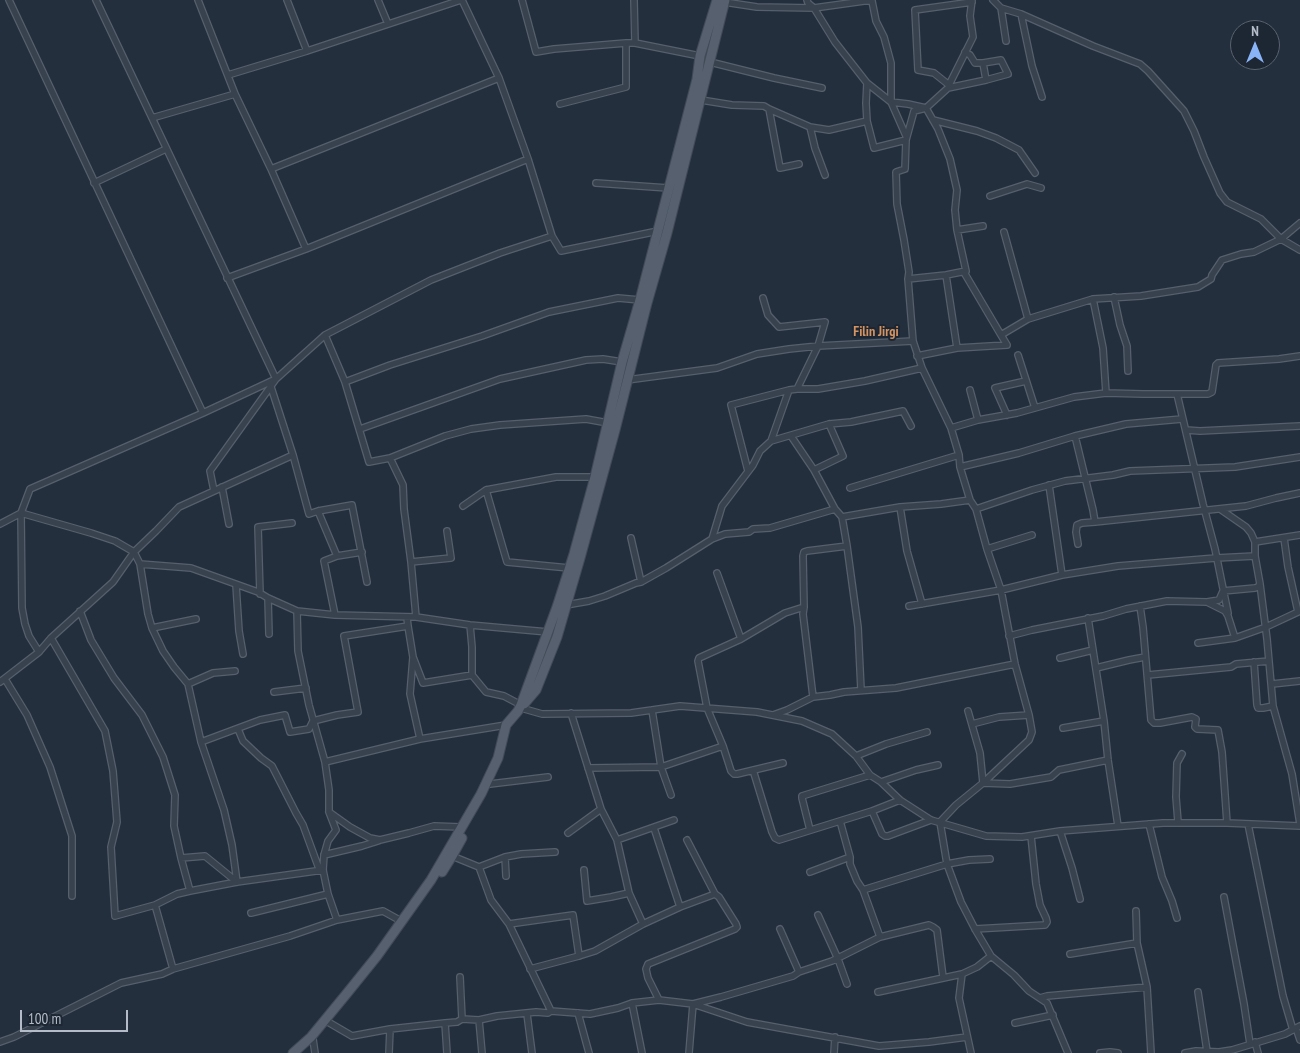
<!DOCTYPE html>
<html>
<head>
<meta charset="utf-8">
<style>
	body { margin:0 }
	#map { position:relative; width:1300px; height:1053px; overflow:hidden; background:#242f3e; font-family:"PT Sans Narrow",sans-serif }
	canvas { display:block }
	.north { position:absolute; left:1230px; top:20px; width:50px; height:50px; box-sizing:border-box; background:#1d2633; border:1px solid #59626f; border-radius:50%; rotate:0deg; font-size:14px; font-weight:700; line-height:20px; text-align:center; color:#b4bcc9 }
	.north::after { content:''; display:block; margin:auto; width:18px; height:22px; background:#8ab4f8; clip-path:polygon(50% 0,100% 100%,50% 72%,0 100%) }
	.scale { position:absolute; left:20px; top:1010px; width:108px; height:22px; box-sizing:border-box; border:2px solid #b4bcc9; border-top:0; padding-left:6px; font-size:15px; line-height:18px; white-space:nowrap; color:#b4bcc9; -webkit-text-stroke:4px #1d2633; paint-order:stroke }
</style>
</head>
<body>
<div id="map">
<canvas width="1300" height="1053"></canvas>
<div class="north">N</div>
<div class="scale">100 m</div>
</div>
<script>
const g = document.querySelector('canvas').getContext('2d');
g.lineJoin = 'round';
const toPath = rows => new Path2D(rows.map(r => 'M' + r).join(''));
function strokePath(path, color, width, dash) { g.strokeStyle = color; g.lineWidth = width; g.lineCap = dash ? 'butt' : 'round'; g.setLineDash(dash || []); g.stroke(path); }
function label(font, color, halo, rows, align = 'center') {
  g.font = font + ' "PT Sans Narrow",sans-serif'; g.lineWidth = 4; g.setLineDash([]); g.textBaseline = 'middle'; g.strokeStyle = halo; g.fillStyle = color; for (const [text, x, y, turn = 0] of rows) {
    g.save(); g.translate(x, y); g.rotate((+turn || 0) * Math.PI / 180); g.textAlign = isNaN(turn) ? turn : align; if (halo) g.strokeText(text, 0, 0); g.fillText(text, 0, 0); g.restore();
  }
}
const minor = toPath([
	[9,0,203,413,30,489,21,513,22,608,25,624,29,636,39,652],
	[96,0,276,379,203,413],
	[198,0,235,94,271,169,306,249],
	[287,0,307,51],
	[378,0,388,24],
	[462,0,499,78,528,159,552,236],
	[522,0,536,52,554,49,626,43,635,43,700,56],
	[634,0,635,43],
	[807,0,808,3,814,8,835,42,867,83,891,102,908,104,926,108,938,129,950,159,957,190,955,210,957,230,966,271,965,274,1001,335],
	[993,0,1001,8,1021,14,1093,46,1140,64,1148,71,1184,111,1194,131,1204,157,1220,193,1227,202,1261,219,1281,239,1300,250],
	[724,2,757,7,814,8,864,1,872,1,876,21,884,37,891,63,891,102,906,136],
	[972,2,915,10,918,70,934,73,949,85,973,37,970,16,972,0],
	[1001,8,1006,41],
	[1021,14,1032,66,1042,97],
	[965,52,970,55,975,63,983,63,986,80,1008,74,1001,60,983,63],
	[710,62,774,78,822,88],
	[228,75,307,51,461,0],
	[867,83,866,103,867,121,874,148,906,140],
	[949,85,948,88,926,108,914,111,906,140,905,169,896,172,897,204,904,240,909,272,908,279,913,341,922,368,951,428,959,455,960,467,970,500,976,509,987,549,1001,590,1015,664,1029,715,1032,732,1029,740,983,783,956,805,940,822,947,864,961,902,975,929,991,956,1014,975,1029,991,1047,1003,1068,1053],
	[948,88,986,80],
	[701,100,732,105,764,106,769,109,810,127,829,130,867,121],
	[560,104,626,87,626,43],
	[769,109,780,168,799,164],
	[152,118,235,94],
	[933,120,977,131,996,138,1019,150,1035,173],
	[810,127,815,148,825,175],
	[271,169,499,78],
	[94,183,166,149],
	[596,183,668,188],
	[990,196,1027,184,1041,188],
	[957,230,983,226],
	[1004,232,1028,319],
	[946,275,957,348],
	[227,278,306,249,528,159],
	[908,279,946,275,966,271],
	[1114,297,1120,325,1127,346,1128,371],
	[1093,299,1103,348,1106,393],
	[325,335,345,382,369,462,390,458,403,485,404,509,411,562,416,617],
	[1018,355,1035,408],
	[917,356,957,348,1007,345,1001,335,1028,319,1093,299,1141,296,1198,287,1211,279,1212,275,1222,260,1241,254,1254,252,1281,239,1300,223],
	[627,380,717,368,757,354,789,349,818,346,913,341],
	[345,382,390,365,482,336,549,312,618,298,640,300],
	[271,387,293,455,309,514,318,511,352,505,367,582],
	[797,389,818,389,865,381,922,368],
	[970,390,978,420],
	[1177,394,1203,504,1215,549,1228,613],
	[1007,415,995,388,1026,381],
	[951,428,978,420,1017,413,1074,397,1106,393,1143,394,1208,394,1212,392,1216,365,1218,363,1279,359,1300,356],
	[360,429,500,379,586,360,603,359,622,362],
	[1186,430,1200,431,1300,426],
	[791,436,814,470,835,509,842,517,847,546,858,627,861,690],
	[1075,436,1093,510,1095,522,1246,506,1276,498,1300,493],
	[771,441,829,424,851,422,903,411,911,426],
	[390,458,445,436,471,429,500,425,586,419,608,423],
	[960,467,1019,453,1075,436,1126,424,1182,419],
	[814,470,843,456,829,424],
	[748,471,731,405,789,390],
	[1049,485,1062,575],
	[222,487,229,524],
	[850,488,959,455],
	[214,491,210,471,276,379,325,335,431,280,500,253,552,236,561,251,658,231],
	[463,506,486,490],
	[900,507,907,551,922,604],
	[976,509,1032,490,1065,481,1113,475,1130,471,1235,467,1300,457],
	[318,511,337,556],
	[842,517,900,507,941,504,970,500],
	[0,524,21,513,91,533,115,541,134,552,140,564,191,568,258,592,268,598,297,611,335,615,416,617,470,625,548,632],
	[631,538,641,582],
	[1284,538,1288,567,1298,612],
	[712,539,725,534,749,532,753,529,770,528,835,509],
	[1255,542,1300,535],
	[1078,544,1076,532,1077,525,1082,523,1095,522],
	[987,549,1032,535],
	[411,562,451,558,447,531],
	[140,564,148,614,152,628,163,651,174,667,188,684,201,742,224,810,232,845,237,882],
	[569,568,507,562,486,490,556,477,595,477],
	[717,573,741,639],
	[1260,584,1267,639,1273,706,1292,774,1300,824],
	[236,585,239,631,243,654],
	[260,594,258,527,292,523],
	[268,598,269,634],
	[1207,602,1219,600,1223,591,1255,588,1258,587,1260,584,1255,556,1255,542,1251,533,1246,527,1220,509],
	[566,605,589,601,605,596,636,583,641,582,666,568,712,539,722,506,753,465,760,451,771,441,789,390,797,389,818,346,825,322,779,327,768,315,763,298],
	[909,606,1001,590,1062,575,1118,566,1216,558,1255,556],
	[1140,606,1143,627,1151,720,1154,723,1160,723,1192,717,1196,719,1195,727,1197,729,1218,730,1222,752,1227,823],
	[80,611,91,640,114,678,142,715,163,757,175,795,174,826,181,858,190,891],
	[297,611,298,651,309,705,325,762,420,739,506,725],
	[335,615,324,561,337,556,362,552],
	[1088,618,1104,721,1108,760,1118,826],
	[470,625,472,647,472,675],
	[408,626,413,657,410,694,420,739],
	[152,628,196,619],
	[1009,636,1032,630,1103,616,1126,609,1167,601,1207,602,1225,611,1228,616,1235,638],
	[51,638,105,731,113,771,117,822,111,847,115,916,155,905,173,969,290,936,337,920,383,911,401,921],
	[1198,643,1235,638,1266,627,1300,611],
	[413,657,423,683,472,675,486,692,504,696,521,705],
	[1060,658,1093,650],
	[1254,662,1257,705,1258,708,1263,708,1273,706],
	[1096,668,1129,660,1145,657],
	[1148,675,1231,667,1236,664,1269,661],
	[5,679,27,715,50,767,72,836,72,896],
	[0,682,39,652,51,638,113,582,134,552,156,531,179,507,293,455],
	[188,684,213,673,235,671],
	[1272,684,1300,681],
	[274,692,306,688],
	[813,697,803,614,804,607,803,556,804,552,807,551,847,546],
	[521,708,542,714,631,713,680,706,757,712,802,721,832,734,856,756,870,775,881,782,900,800,931,820,986,836,1022,837,1060,831,1163,823,1227,823,1300,826],
	[652,710,661,767,671,795],
	[968,711,980,753,983,783,1010,784,1051,777,1059,770,1108,760],
	[571,713,601,809,617,840,629,893,643,924],
	[773,715,787,710,813,697,830,695,844,692,896,688,1015,664],
	[972,724,999,717,1029,715],
	[1063,728,1104,721],
	[238,729,243,741,261,758,272,766,296,813,303,825,318,866,323,870],
	[201,742,260,720,285,715,290,732,309,729,313,721,337,715,358,712,344,636,408,626,407,618],
	[856,756,886,744,927,732],
	[325,762,329,790,329,812,350,827,370,838,380,840,409,833,434,826,461,827],
	[783,763,737,774,734,774,731,771,723,746,707,708,698,661,699,658,741,639,785,613,804,607],
	[588,768,661,767,723,746],
	[753,770,772,832,775,838,779,840,872,811,900,800],
	[881,782,916,770,938,765],
	[490,784,548,777],
	[872,811,882,834,885,836,888,836,931,820],
	[329,812,336,830,328,841,324,855,323,870,328,894,337,920],
	[840,821,850,857,850,864,857,881,863,890],
	[1178,822,1176,797,1177,763,1182,754],
	[1149,824,1162,877,1172,901,1177,918],
	[1248,824,1283,996,1293,1030],
	[654,828,680,907],
	[810,830,802,798,802,796,870,775],
	[1060,831,1072,868,1080,899],
	[568,833,601,809],
	[617,840,674,820],
	[687,840,715,894],
	[324,855,362,846,378,841],
	[452,856,479,867,491,900,509,924,551,1011],
	[505,857,506,876],
	[181,858,205,856,237,882],
	[479,867,505,857,521,854,555,852],
	[584,870,587,901,611,897,629,893],
	[810,872,850,857],
	[1224,897,1244,1004,1250,1044],
	[155,905,177,894,190,891,237,882,323,870],
	[1136,911,1137,943,1147,987,1151,1053],
	[251,913,328,894],
	[818,915,838,959,847,984],
	[509,924,573,915,579,956],
	[780,929,799,972],
	[975,929,1045,925,1047,922,1046,918,1040,905,1036,884,1031,836],
	[880,937,929,925,933,927,937,930,943,977],
	[1070,954,1137,943],
	[530,969,579,956,595,951,643,924,680,907,715,894,719,897,736,924,737,927,735,929,648,964,646,969,648,978,659,1000],
	[460,977,462,1019],
	[878,992,962,974],
	[1198,992,1207,1051],
	[1040,998,1047,996,1147,987],
	[632,1003,642,1053],
	[578,1013,589,1053],
	[527,1014,532,1053],
	[479,1020,482,1053],
	[328,1022,352,1036,390,1029,445,1023,457,1022,462,1019,479,1020,497,1016,536,1012,548,1013,551,1011,590,1014,618,1008,632,1003,659,1000,693,1004,721,997,793,976,799,972,832,961,880,937,863,890,947,864,969,860,990,859],
	[445,1023,447,1053],
	[1015,1023,1053,1015],
	[1296,1028,1300,1040],
	[313,1039,315,1053],
	[0,1042,14,1037,121,983,162,974,173,969],
	[1255,1042,1258,1053],
	[389,1053,390,1029],
	[689,1053,693,1004,747,1022,879,1046,929,1042,967,1037],
	[834,1053,835,1037],
	[971,1053,959,998,962,974,977,967,991,956],
	[1100,1053,1110,1052,1118,1053],
	[1185,1053,1196,1051,1219,1052,1232,1050,1285,1034,1300,1026]
]);
const primary = toPath([
	[524,704,536,690,557,637,580,558,615,430,647,303,667,233,725,0],
	[442,872,452,856,462,838],
	[293,1053,311,1037,348,992,377,956,431,880,481,794,498,758,506,725,518,711,521,705,557,607,574,554,595,477,622,362,640,300,697,79,700,56,717,0]
]);
const neighbourhoodNames = [
	["Filin Jirgi",876,332]
];
strokePath(minor, '#565f6c', 8);
strokePath(primary, '#414a57', 11);
strokePath(minor, '#38414e', 5.5);
strokePath(primary, '#56606e', 9);
label('bold 14px', '#d59563', '#1d2633', neighbourhoodNames);
</script>
</body>
</html>
